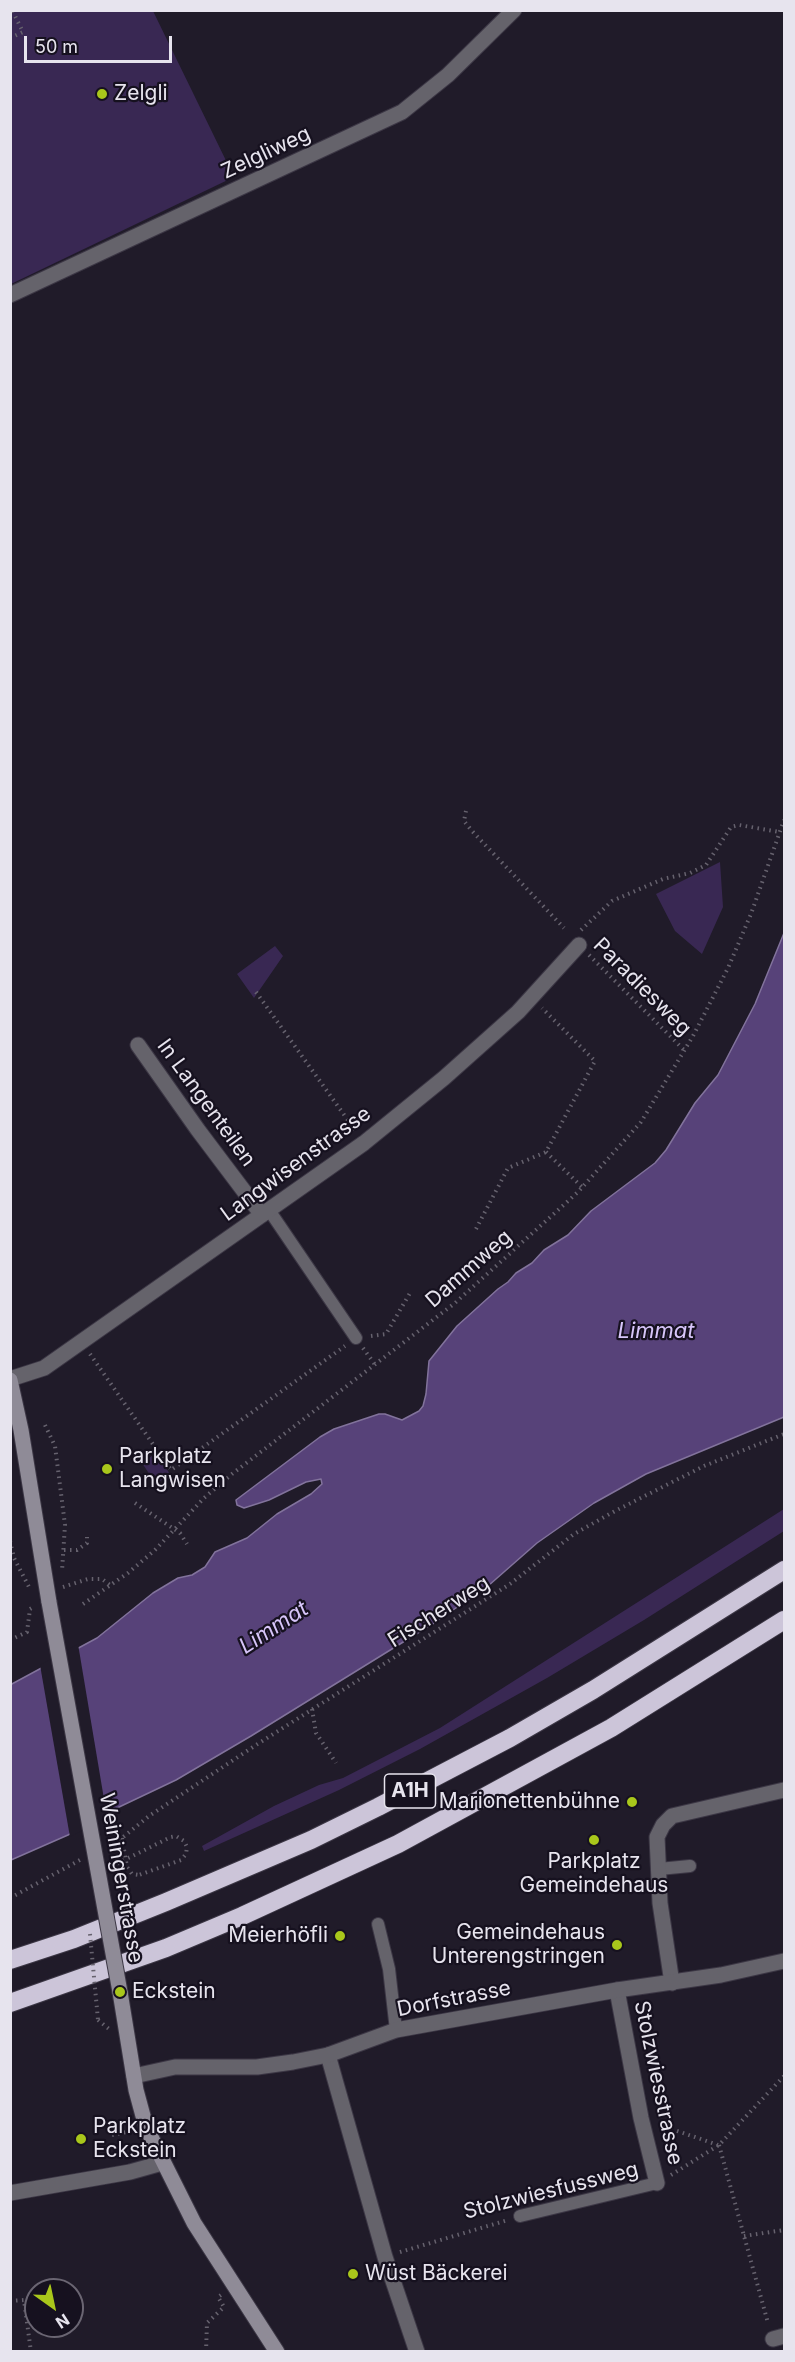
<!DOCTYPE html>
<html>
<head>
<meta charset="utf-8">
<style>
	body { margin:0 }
	#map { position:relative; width:795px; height:2362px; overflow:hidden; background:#201b29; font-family:Inter,sans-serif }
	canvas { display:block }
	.frame { position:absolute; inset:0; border:12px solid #e7e4ee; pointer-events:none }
	.north { position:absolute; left:24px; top:2278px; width:60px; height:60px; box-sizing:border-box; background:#16111f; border:2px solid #6a6572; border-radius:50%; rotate:147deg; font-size:16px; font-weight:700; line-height:24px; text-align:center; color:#e7e4ee }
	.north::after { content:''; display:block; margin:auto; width:21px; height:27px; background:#a9c71b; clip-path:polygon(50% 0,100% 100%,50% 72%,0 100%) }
	.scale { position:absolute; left:24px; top:36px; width:148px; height:27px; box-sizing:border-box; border:3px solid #e7e4ee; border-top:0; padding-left:8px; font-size:18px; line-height:21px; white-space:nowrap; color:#e7e4ee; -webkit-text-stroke:4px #16111f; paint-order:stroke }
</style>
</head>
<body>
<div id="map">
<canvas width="795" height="2362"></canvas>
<div class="frame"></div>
<div class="north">N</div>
<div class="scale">50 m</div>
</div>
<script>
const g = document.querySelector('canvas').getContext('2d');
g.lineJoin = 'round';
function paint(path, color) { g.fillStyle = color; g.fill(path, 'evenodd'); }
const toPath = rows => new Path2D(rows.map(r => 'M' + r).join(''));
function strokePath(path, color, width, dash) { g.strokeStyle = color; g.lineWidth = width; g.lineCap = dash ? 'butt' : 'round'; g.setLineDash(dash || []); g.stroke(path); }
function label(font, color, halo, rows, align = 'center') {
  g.font = font + ' Inter,sans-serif'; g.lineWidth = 4.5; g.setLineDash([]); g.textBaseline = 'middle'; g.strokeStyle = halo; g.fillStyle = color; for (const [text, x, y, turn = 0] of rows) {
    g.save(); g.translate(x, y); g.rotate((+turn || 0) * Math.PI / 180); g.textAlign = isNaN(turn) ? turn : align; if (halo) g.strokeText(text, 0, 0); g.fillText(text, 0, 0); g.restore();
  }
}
const green = toPath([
	[11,10,153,11,234,177,11,284],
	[720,862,723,907,702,954,675,931,656,894],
	[275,946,283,956,254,998,237,974],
	[156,1453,170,1474,156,1484,142,1463],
	[784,1509,784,1531,644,1620,547,1678,420,1749,339,1790,204,1851,202,1846,274,1806,319,1785,343,1778,440,1728]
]);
const water = toPath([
	[784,933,784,1417,646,1474,594,1503,537,1543,488,1586,434,1623,251,1736,176,1780,117,1808,68,1835,11,1860,10,1685,97,1638,153,1593,178,1578,192,1575,205,1567,215,1552,247,1538,277,1514,311,1494,322,1484,321,1479,306,1482,269,1500,244,1508,237,1505,236,1500,320,1437,334,1429,379,1414,385,1414,402,1420,419,1411,423,1406,426,1394,429,1361,457,1326,498,1289,508,1282,516,1273,532,1263,544,1250,568,1235,591,1211,655,1163,666,1150,695,1103,718,1075,755,1004,784,933]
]);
const pier = toPath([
	[78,1644,107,1817,70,1837,40,1665]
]);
const path = toPath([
	[10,38,23,32,12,10],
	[466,811,464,821,472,831,564,928],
	[581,930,612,901,663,879,690,873,706,865,731,827,739,825,780,832],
	[589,955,684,1050],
	[256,992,355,1130],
	[546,1152,582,1187],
	[476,1229,508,1168,546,1152,595,1061,542,1008],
	[371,1336,386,1334,410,1293],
	[363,1348,376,1366],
	[90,1354,171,1470,345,1346],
	[45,1425,55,1446,65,1525,62,1571],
	[135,1503,180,1533,187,1544],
	[10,1541,14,1558,29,1587],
	[64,1550,77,1550,87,1543,87,1537],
	[63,1587,88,1579,102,1579,110,1585],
	[83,1604,128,1573,155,1550,204,1498,232,1474,455,1303,578,1192,641,1122,693,1036,728,968,751,914,784,820],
	[10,1640,27,1632,30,1609,35,1606],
	[312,1709,316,1733,336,1763],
	[122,1838,127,1867,132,1874,139,1875],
	[108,1846,122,1838,149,1816,256,1745,510,1584,574,1534,615,1511,704,1466,784,1434],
	[10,1898,80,1860],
	[98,2020,109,2029],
	[660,2125,718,2145],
	[112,2135,126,2132],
	[719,2145,768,2323],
	[671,2175,719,2145,784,2076],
	[744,2236,784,2230],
	[400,2252,508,2220],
	[10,2301,24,2300,31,2352],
	[206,2352,207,2323,224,2307,218,2297,221,2295]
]);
const service = toPath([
	[269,1210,356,1338],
	[659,1869,690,1866],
	[378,1924,389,1969,396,2030],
	[520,2216,657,2183]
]);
const minor = toPath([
	[10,295,402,112,448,75,514,10],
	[138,1045,198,1130,262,1215],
	[10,1379,44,1368,364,1143,444,1078,518,1012,579,945],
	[672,1983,660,1903,657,1837,663,1825,672,1816,784,1790],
	[617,1990,641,2118,657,2183],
	[328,2055,385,2257,417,2352],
	[10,2193,130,2172,162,2163],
	[773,2339,784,2336]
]);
const tertiary = toPath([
	[134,2076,175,2067,257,2067,293,2062,328,2055,396,2030,617,1990,721,1975,784,1961]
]);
const secondary = toPath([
	[10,1380,21,1430,49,1602],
	[120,1992,136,2090,146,2127,194,2223,277,2352]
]);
const motorway = toPath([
	[10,1960,74,1939,166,1902,311,1840,378,1807,510,1738,593,1690,784,1570],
	[10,2003,166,1948,242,1916,398,1844,611,1728,784,1620]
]);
const pathBridge = toPath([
	[112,1866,171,1837,176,1836,184,1841,187,1847,186,1854,181,1860,139,1875],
	[90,1934,98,2020],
	[131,1948,134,1957,132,1963]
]);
const secondaryBridge = toPath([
	[49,1602,120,1992]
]);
const markers = [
	[102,94,6,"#a9c71b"],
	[107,1469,6,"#a9c71b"],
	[632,1802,6,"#a9c71b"],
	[594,1840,6,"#a9c71b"],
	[340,1936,6,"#a9c71b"],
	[617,1945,6,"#a9c71b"],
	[120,1992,6,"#a9c71b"],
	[81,2139,6,"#a9c71b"],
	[353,2274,6,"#a9c71b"]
];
const shields = [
	[410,1791,51]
];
const shieldNames = [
	["A1H",410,1791]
];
const poiNames = [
	["Zelgli",114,94],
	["Parkplatz",119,1457],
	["Langwisen",119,1481],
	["Marionettenbühne",620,1802,"right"],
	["Parkplatz",594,1862,"center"],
	["Gemeindehaus",594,1886,"center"],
	["Gemeindehaus",605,1933,"right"],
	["Unterengstringen",605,1957,"right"],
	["Meierhöfli",328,1936,"right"],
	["Eckstein",132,1992],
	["Parkplatz",93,2127],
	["Eckstein",93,2151],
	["Wüst Bäckerei",365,2274]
];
const streetNames = [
	["Zelgliweg",266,153,-25],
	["Paradiesweg",642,987,45],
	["In Langenteilen",206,1103,54],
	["Langwisenstrasse",296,1164,-36],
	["Dammweg",469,1269,-41],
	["Fischerweg",439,1612,-32],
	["Weiningerstrasse",121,1878,80],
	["Dorfstrasse",454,1999,-11],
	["Stolzwiesstrasse",658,2083,78],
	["Stolzwiesfussweg",551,2191,-14]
];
const waterNames = [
	["Limmat",656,1331],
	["Limmat",274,1628,-33]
];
paint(green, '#392853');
paint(water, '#574279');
strokePath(water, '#82739c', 1.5);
paint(pier, '#201b29');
strokePath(service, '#3c3745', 14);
strokePath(minor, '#3c3745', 17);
strokePath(tertiary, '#3c3745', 17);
strokePath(secondary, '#3c3745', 17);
strokePath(motorway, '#3c3745', 20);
strokePath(path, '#66626e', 4, [1.5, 4.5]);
strokePath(service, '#65636b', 12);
strokePath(minor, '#65636b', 15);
strokePath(tertiary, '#65636b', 15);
strokePath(secondary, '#8f8b97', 15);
strokePath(motorway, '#ccc5d9', 18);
strokePath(secondaryBridge, '#3c3745', 17, []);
strokePath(pathBridge, '#66626e', 4, [1.5, 4.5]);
strokePath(secondaryBridge, '#8f8b97', 15);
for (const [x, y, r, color] of markers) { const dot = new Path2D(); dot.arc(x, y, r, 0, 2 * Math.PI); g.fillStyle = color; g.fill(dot); strokePath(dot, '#16111f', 2); }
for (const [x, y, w] of shields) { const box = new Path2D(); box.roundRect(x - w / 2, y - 17, w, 34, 4.5); g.fillStyle = '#16111f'; g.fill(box); strokePath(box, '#e7e4ee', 1.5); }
label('bold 20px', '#e7e4ee', null, shieldNames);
label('21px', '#e7e4ee', '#16111f', poiNames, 'left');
label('21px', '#e7e4ee', '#16111f', streetNames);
label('italic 22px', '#d7c5f9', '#16111f', waterNames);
</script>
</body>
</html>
